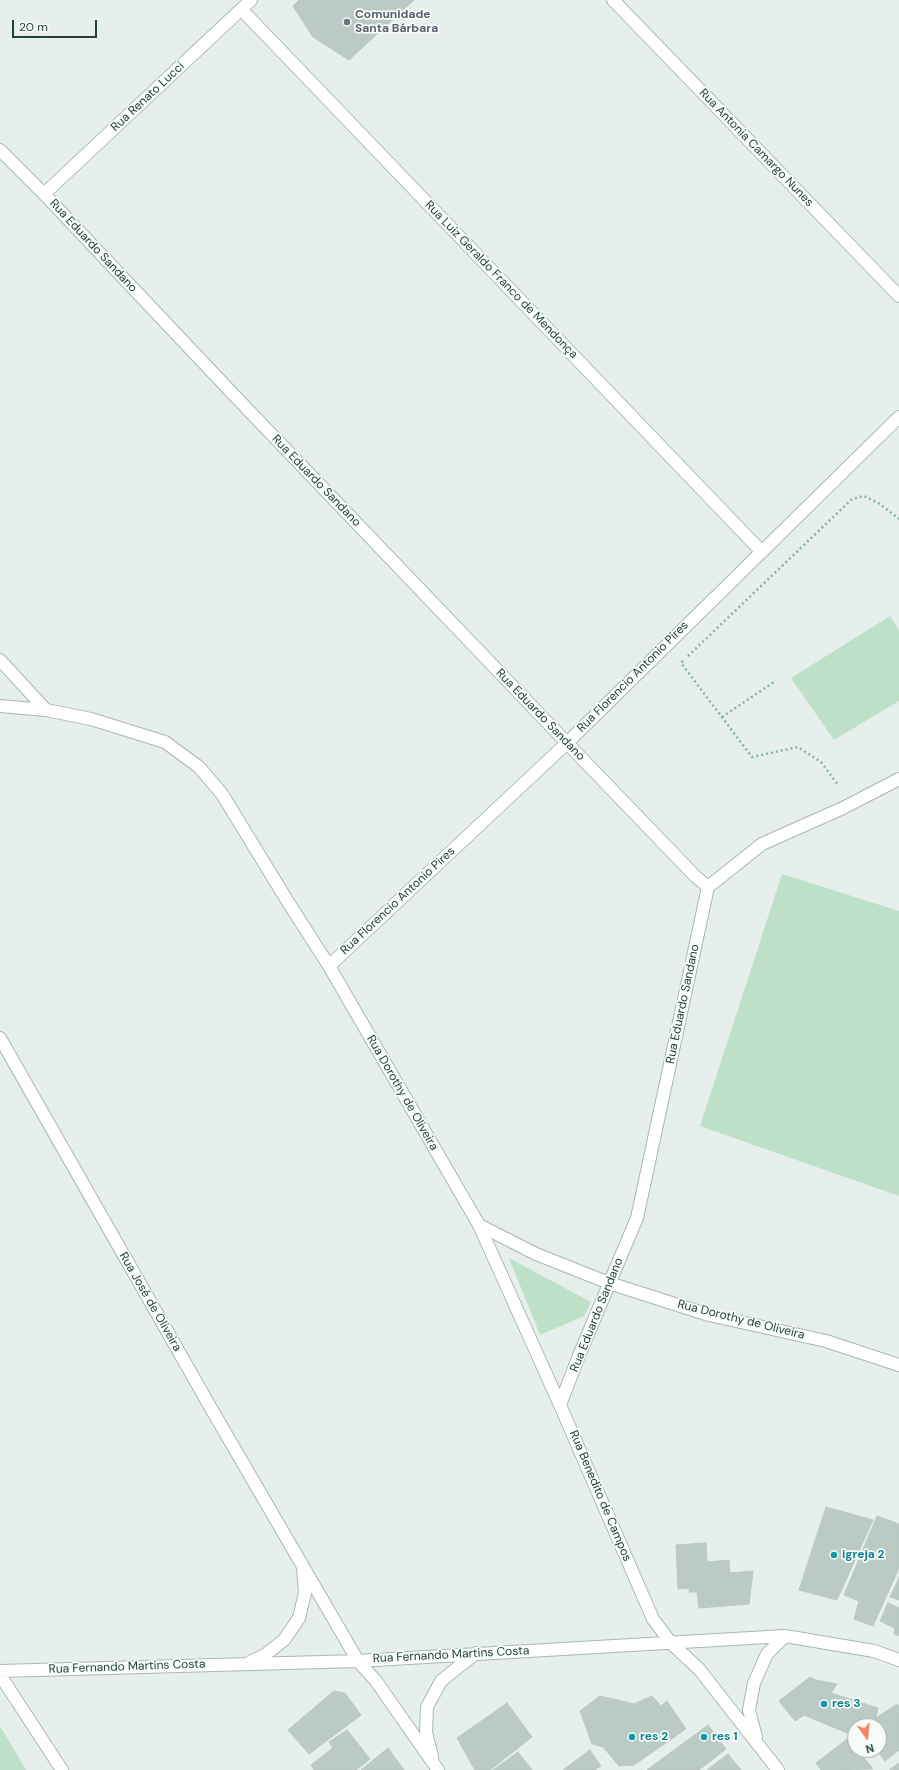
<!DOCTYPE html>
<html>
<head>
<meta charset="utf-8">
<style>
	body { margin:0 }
	#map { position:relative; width:899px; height:1770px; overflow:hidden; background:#e6efeb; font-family:"DM Sans",sans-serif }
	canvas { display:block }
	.north { position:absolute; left:847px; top:1718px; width:40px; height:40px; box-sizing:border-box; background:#f7fbf9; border:1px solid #a3b1ad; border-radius:50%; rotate:165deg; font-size:11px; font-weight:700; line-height:16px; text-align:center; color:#24423a }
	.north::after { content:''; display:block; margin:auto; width:14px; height:18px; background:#f4845f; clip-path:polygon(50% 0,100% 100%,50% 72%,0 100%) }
	.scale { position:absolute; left:12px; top:20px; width:85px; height:18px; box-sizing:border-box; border:2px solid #24423a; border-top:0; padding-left:5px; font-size:12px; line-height:14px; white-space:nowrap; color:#24423a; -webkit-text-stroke:3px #f7fbf9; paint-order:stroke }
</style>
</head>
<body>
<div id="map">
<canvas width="899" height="1770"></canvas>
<div class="north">N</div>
<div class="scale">20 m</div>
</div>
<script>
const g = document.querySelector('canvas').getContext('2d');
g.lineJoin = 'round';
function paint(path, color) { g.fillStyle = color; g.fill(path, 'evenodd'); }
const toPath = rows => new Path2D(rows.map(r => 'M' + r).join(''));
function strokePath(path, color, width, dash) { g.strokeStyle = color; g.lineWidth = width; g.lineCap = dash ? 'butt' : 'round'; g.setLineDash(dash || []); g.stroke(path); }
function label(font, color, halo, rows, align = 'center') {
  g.font = font + ' "DM Sans",sans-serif'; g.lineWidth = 3.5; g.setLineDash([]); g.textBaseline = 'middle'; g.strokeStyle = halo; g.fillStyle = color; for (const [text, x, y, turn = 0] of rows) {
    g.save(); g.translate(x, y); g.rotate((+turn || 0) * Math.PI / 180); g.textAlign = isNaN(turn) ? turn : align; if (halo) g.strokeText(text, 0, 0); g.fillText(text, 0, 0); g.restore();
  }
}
const green = toPath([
	[890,616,899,630,899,701,834,740,791,678],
	[782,874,899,911,899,1196,700,1126],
	[509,1258,591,1302,584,1316,540,1335],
	[0,1726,26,1770,0,1770]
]);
const building = toPath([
	[299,0,414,0,349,60,313,37,293,6,299,0],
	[826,1507,873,1520,837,1600,799,1590,826,1507],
	[877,1516,899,1524,899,1568,873,1626,854,1619,859,1601,844,1595,877,1516],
	[706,1543,707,1562,729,1560,730,1573,753,1571,749,1604,699,1608,697,1592,689,1592,690,1588,678,1589,676,1545,706,1543],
	[899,1578,899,1600,890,1597,899,1578],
	[888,1603,899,1608,899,1636,894,1634,895,1628,880,1621,888,1603],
	[810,1677,816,1680,837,1684,831,1693,878,1708,876,1718,861,1726,855,1726,855,1729,847,1733,804,1715,795,1721,779,1701,810,1677],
	[334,1691,345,1693,361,1715,309,1754,288,1730,334,1691],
	[600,1696,634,1704,652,1696,661,1706,667,1701,686,1729,634,1765,619,1766,603,1747,592,1744,580,1711,600,1696],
	[507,1703,532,1737,490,1770,475,1770,457,1738,507,1703],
	[897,1704,899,1707,899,1750,885,1761,877,1750,879,1750,879,1726,864,1726,897,1704],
	[708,1725,726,1749,699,1770,647,1770,708,1725],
	[347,1730,370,1759,356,1770,314,1770,311,1765,333,1748,329,1742,347,1730],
	[855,1733,855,1750,867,1750,861,1754,873,1769,821,1770,816,1763,855,1733],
	[388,1748,404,1770,361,1770,388,1748],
	[590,1750,601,1766,595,1770,563,1770,590,1750],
	[518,1752,532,1770,493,1770,518,1752],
	[728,1754,741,1770,707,1770,728,1754],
	[899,1763,899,1770,889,1770,899,1763]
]);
const path = toPath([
	[688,656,852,499,864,496,880,504,899,519],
	[683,661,681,663,752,757,798,747,821,762,838,785,839,785],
	[722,717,774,682]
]);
const street = toPath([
	[613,0,899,296],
	[241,9,761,551],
	[0,150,44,194,232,393,567,743,695,876,708,887,637,1218,580,1353,560,1405],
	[44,194,251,0],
	[0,660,46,710],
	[0,706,46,710,91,719,165,742,199,767,222,794,288,902,329,966,479,1225,536,1254,609,1283,709,1315,826,1341,899,1365],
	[708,887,762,844,843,808,899,779],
	[329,966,567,743,899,417],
	[0,1038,212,1410,358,1661,376,1681,438,1770],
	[479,1225,560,1405,653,1619,671,1643,699,1669,778,1770],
	[250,1662,265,1655,284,1640,299,1618,305,1593,303,1568],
	[0,1671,358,1661,785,1636,874,1651,899,1660],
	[0,1675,62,1770],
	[756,1737,749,1710,754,1683,767,1654,785,1636],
	[432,1757,426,1732,427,1707,441,1681,476,1653]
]);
const markers = [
	[347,22,4,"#6b7280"],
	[834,1555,4,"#0f9aa8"],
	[824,1704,4,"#0f9aa8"],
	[632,1737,4,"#0f9aa8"],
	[704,1737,4,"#0f9aa8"]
];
const worshipNames = [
	["Comunidade",355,15],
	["Santa Bárbara",355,29]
];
const streetNames = [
	["Rua Renato Lucci",148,97,-43],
	["Rua Antonia Camargo Nunes",756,148,46],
	["Rua Eduardo Sandano",93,246,47],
	["Rua Luiz Geraldo Franco de Mendonça",501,280,46],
	["Rua Eduardo Sandano",316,481,46],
	["Rua Florencio Antonio Pires",633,677,-45],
	["Rua Eduardo Sandano",540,715,46],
	["Rua Florencio Antonio Pires",398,901,-43],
	["Rua Eduardo Sandano",683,1004,-78],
	["Rua Dorothy de Oliveira",402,1093,60],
	["Rua José de Oliveira",150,1302,60],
	["Rua Eduardo Sandano",597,1315,-68],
	["Rua Dorothy de Oliveira",741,1320,14],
	["Rua Benedito de Campos",600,1496,67],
	["Rua Fernando Martins Costa",451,1655,-3],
	["Rua Fernando Martins Costa",127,1667,-2]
];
const cultureNames = [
	["igreja 2",842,1555],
	["res 3",832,1704],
	["res 2",640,1737],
	["res 1",712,1737]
];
paint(green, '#bfe0c8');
paint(building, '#bbcac4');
strokePath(building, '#b8c9c2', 1);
strokePath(street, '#a8b8b2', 14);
strokePath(path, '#86b3a5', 2.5, [2, 3]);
strokePath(street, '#fff', 12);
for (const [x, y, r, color] of markers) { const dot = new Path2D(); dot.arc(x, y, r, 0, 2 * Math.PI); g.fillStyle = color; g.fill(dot); strokePath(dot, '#f7fbf9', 1.5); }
label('bold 12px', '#5b616d', '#f7fbf9', worshipNames, 'left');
label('12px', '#24423a', '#f7fbf9', streetNames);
label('bold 12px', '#0d838f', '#f7fbf9', cultureNames, 'left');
</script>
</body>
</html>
